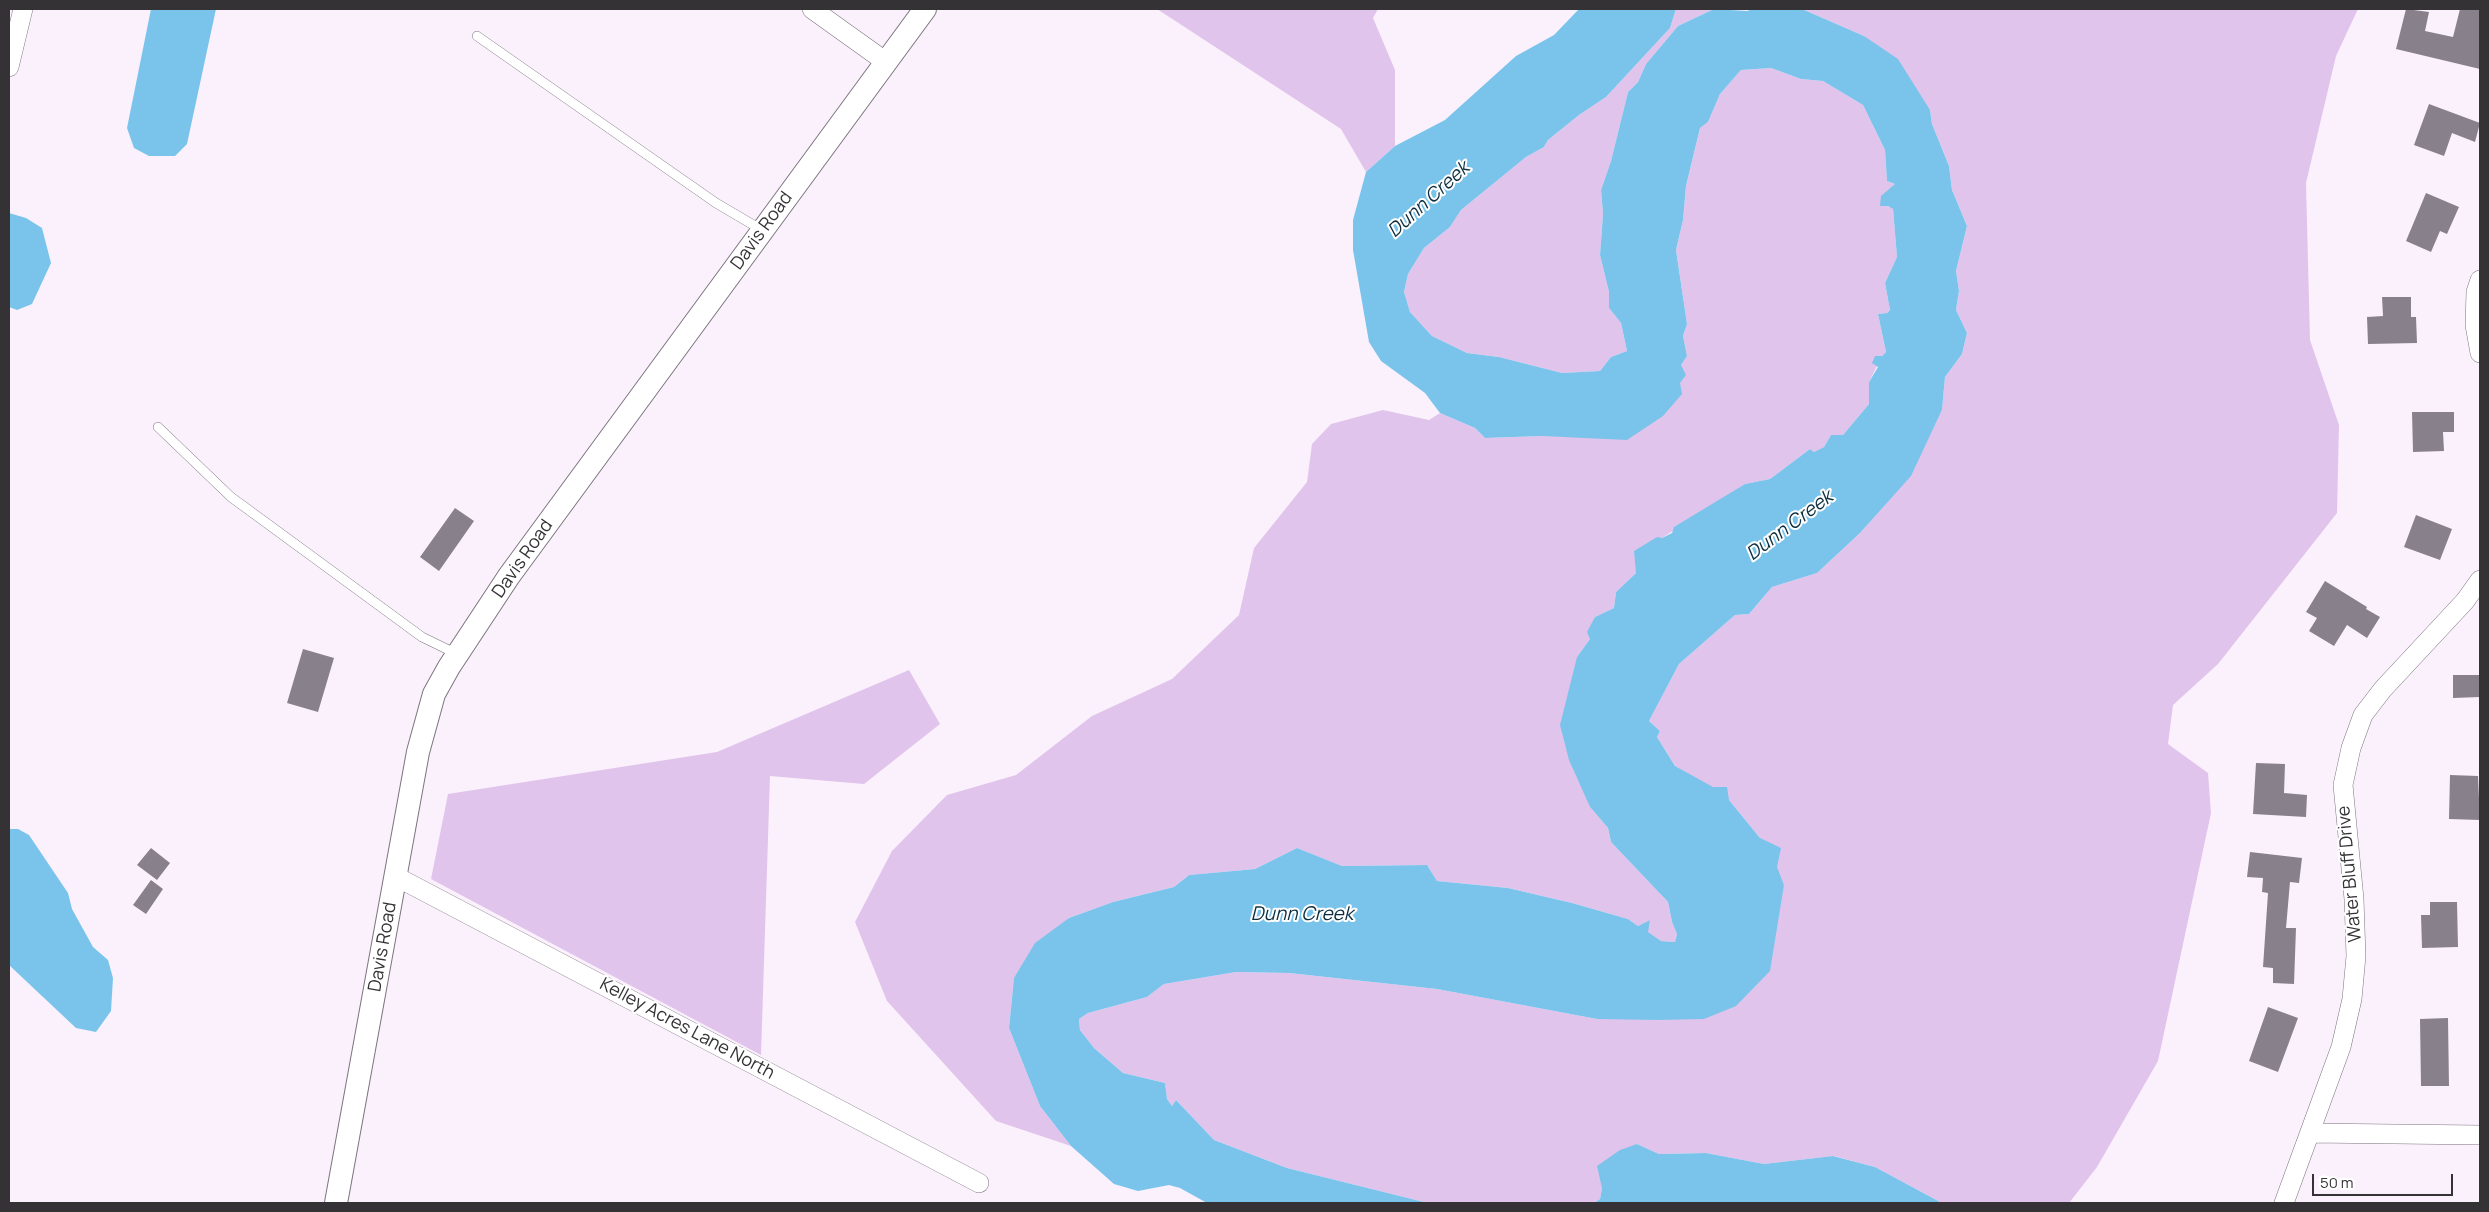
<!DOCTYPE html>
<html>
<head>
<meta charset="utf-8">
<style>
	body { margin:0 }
	#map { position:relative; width:2489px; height:1212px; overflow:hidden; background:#faf1fd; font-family:Manrope,sans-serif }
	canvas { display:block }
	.frame { position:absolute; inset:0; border:10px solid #353236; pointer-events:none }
	.scale { position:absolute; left:2312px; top:1174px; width:141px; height:22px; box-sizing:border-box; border:2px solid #353236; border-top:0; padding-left:6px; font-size:15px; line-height:18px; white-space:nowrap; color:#353236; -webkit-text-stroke:4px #fff; paint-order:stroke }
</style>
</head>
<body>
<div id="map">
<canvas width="2489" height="1212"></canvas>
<div class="frame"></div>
<div class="scale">50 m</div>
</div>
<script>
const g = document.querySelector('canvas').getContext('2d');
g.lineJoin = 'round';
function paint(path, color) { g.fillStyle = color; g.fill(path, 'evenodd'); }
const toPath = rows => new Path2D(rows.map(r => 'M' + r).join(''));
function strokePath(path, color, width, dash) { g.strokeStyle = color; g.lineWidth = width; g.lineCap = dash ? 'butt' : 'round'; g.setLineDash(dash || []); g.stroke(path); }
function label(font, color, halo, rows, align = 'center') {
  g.font = font + ' Manrope,sans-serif'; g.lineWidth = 4; g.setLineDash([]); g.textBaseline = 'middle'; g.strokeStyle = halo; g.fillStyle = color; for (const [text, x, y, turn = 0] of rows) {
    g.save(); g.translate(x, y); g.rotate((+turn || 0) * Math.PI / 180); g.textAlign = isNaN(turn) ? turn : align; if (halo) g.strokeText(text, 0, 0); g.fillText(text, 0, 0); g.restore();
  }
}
const green = toPath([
	[1157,9,1378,9,1373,18,1395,70,1395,146,1366,172,1341,129],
	[1676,9,1714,9,1678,26,1646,64,1638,82,1628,92,1611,161,1601,190,1603,214,1600,255,1609,292,1609,308,1621,323,1627,351,1611,357,1600,371,1562,373,1499,357,1467,353,1432,336,1410,312,1404,292,1408,274,1424,248,1450,227,1461,210,1526,157,1544,147,1548,140,1579,115,1606,97,1670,28],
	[1802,9,2358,9,2336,56,2306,183,2310,340,2339,425,2337,513,2218,664,2173,705,2168,744,2208,773,2211,813,2158,1061,2097,1167,2069,1203,1942,1203,1875,1167,1834,1156,1764,1164,1706,1153,1659,1154,1637,1144,1602,1188,1600,1199,1594,1203,1428,1203,1287,1168,1214,1140,1176,1100,1172,1106,1167,1099,1165,1083,1123,1073,1094,1048,1080,1030,1079,1019,1088,1013,1147,997,1164,984,1236,972,1289,973,1437,989,1597,1019,1784,885,1760,838,1729,800,1675,766,1657,737,1660,731,1649,721,1679,664,1735,615,1749,614,1772,587,1817,573,1860,533,1910,476,1942,410,1945,377,1962,354,1967,333,1956,310,1959,291,1956,271,1967,226,1952,190,1949,166,1932,124,1930,110,1864,36],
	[1771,68,1801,79,1823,81,1863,105,1885,150,1887,181,1895,184,1880,206,1888,206,1893,209,1897,257,1885,283,1890,310,1887,313,1878,314,1886,352,1882,356,1869,382,1869,404,1843,435,1831,435,1824,447,1814,452,1810,449,1770,479,1745,484,1662,538,1636,573,1616,592,1614,608,1595,617,1590,639,1577,657,1590,807,1608,828,1611,842,1668,902,1672,922,1677,934,1675,942,1661,941,1647,932,1650,920,1638,926,1628,919,1572,903,1508,888,1437,881,1427,865,1342,866,1297,848,1255,869,1189,875,1174,887,1113,902,1069,918,1014,978,1009,1028,1040,1106,1071,1146,996,1121,887,1001,855,922,892,851,947,795,1016,775,1092,716,1172,679,1239,615,1254,548,1307,482,1312,444,1331,424,1383,410,1429,420,1440,413,1475,428,1485,438,1542,436,1680,383,1681,365,1687,356,1683,336,1687,324,1676,250,1683,220,1686,186,1700,128,1708,122,1720,94,1741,70],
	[909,670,940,724,864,784,770,776,761,1055,431,879,448,794,717,752]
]);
const water = toPath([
	[151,9,216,9,187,144,175,156,149,156,134,148,127,128],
	[1579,9,1676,9,1670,28,1606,97,1579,115,1548,140,1544,147,1526,157,1461,210,1450,227,1424,248,1408,274,1404,292,1410,312,1432,336,1467,353,1499,357,1562,373,1600,371,1611,357,1627,351,1621,323,1609,308,1609,292,1600,255,1603,214,1601,190,1611,161,1628,92,1638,82,1646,64,1678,26,1714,9,1747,11,1753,9,1802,9,1864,36,1898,59,1930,110,1932,124,1949,166,1952,190,1967,226,1956,271,1959,291,1956,310,1967,333,1962,354,1945,377,1942,410,1911,476,1860,533,1817,573,1772,587,1749,614,1735,615,1679,664,1649,721,1660,731,1657,737,1675,766,1713,787,1727,787,1729,800,1760,838,1781,848,1777,867,1784,885,1770,971,1736,1006,1704,1019,1658,1020,1597,1019,1437,989,1289,973,1236,972,1164,984,1147,997,1088,1013,1079,1019,1080,1030,1094,1048,1123,1073,1165,1083,1167,1099,1172,1106,1176,1100,1214,1140,1287,1168,1428,1203,1207,1203,1180,1188,1169,1185,1138,1191,1114,1184,1071,1146,1040,1106,1009,1028,1014,978,1035,943,1069,918,1113,902,1174,887,1189,875,1255,869,1297,848,1342,866,1427,865,1437,881,1508,888,1572,903,1628,919,1638,926,1650,920,1648,932,1661,941,1675,942,1677,934,1672,922,1668,902,1611,842,1608,828,1590,807,1569,760,1560,725,1577,657,1590,639,1587,632,1595,617,1614,608,1616,592,1636,573,1634,551,1657,537,1662,538,1672,533,1674,527,1745,484,1770,479,1810,449,1814,452,1824,447,1831,435,1843,435,1869,404,1869,382,1878,367,1872,363,1875,356,1882,356,1886,352,1878,314,1887,313,1890,310,1885,283,1897,257,1893,209,1888,206,1880,206,1881,196,1895,184,1887,181,1885,150,1863,105,1823,81,1801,79,1771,68,1741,70,1720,94,1708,122,1700,128,1686,186,1683,220,1676,250,1687,324,1683,336,1687,356,1681,365,1686,375,1680,383,1682,394,1663,416,1627,440,1542,436,1485,438,1475,428,1440,413,1425,393,1381,361,1369,342,1353,250,1353,220,1366,172,1395,146,1445,120,1516,56,1554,35],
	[9,213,26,218,42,228,51,263,32,304,17,310,9,307],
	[9,829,18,829,29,835,68,893,72,909,93,947,108,960,113,978,111,1011,96,1032,76,1028,9,965],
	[1637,1144,1659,1154,1706,1153,1764,1164,1833,1156,1875,1167,1942,1203,1594,1203,1600,1199,1602,1188,1597,1166,1620,1150]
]);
const building = toPath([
	[2406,9,2429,12,2425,31,2453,37,2460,9,2480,9,2480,69,2396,49],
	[2429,104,2480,123,2475,142,2452,133,2444,156,2414,145],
	[2426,193,2459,207,2447,234,2440,231,2431,252,2406,241],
	[2382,297,2411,297,2411,317,2416,317,2417,343,2368,344,2367,317,2383,316],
	[2412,412,2454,412,2454,432,2443,432,2444,451,2413,452],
	[455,508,474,521,439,571,420,557],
	[2416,515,2452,529,2440,560,2404,547],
	[2325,581,2367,607,2366,609,2380,617,2367,638,2347,625,2334,646,2309,631,2317,618,2306,612],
	[303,649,334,658,318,712,287,703],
	[2453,675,2480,675,2480,697,2453,698],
	[2256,763,2285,764,2284,793,2307,795,2306,817,2253,814],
	[2450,775,2478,776,2480,820,2449,819],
	[151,848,170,863,157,880,137,865],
	[2250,852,2302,858,2299,883,2290,882,2286,928,2296,928,2294,984,2273,983,2273,968,2263,967,2268,893,2262,892,2263,878,2247,877],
	[151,880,163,889,146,914,133,905],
	[2430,902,2457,902,2458,947,2422,948,2421,915,2430,915],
	[2268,1007,2298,1018,2278,1072,2249,1061],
	[2448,1018,2449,1086,2421,1086,2420,1019]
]);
const service = toPath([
	[477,36,716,203,762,230],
	[158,427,231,497,422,637,457,654]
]);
const minor = toPath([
	[812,9,886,62],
	[9,67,23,9],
	[2480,280,2476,292,2475,325,2480,353],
	[395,876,979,1183],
	[2310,1133,2480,1135],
	[2284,1203,2341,1047,2352,999,2356,956,2354,899,2343,785,2351,748,2363,715,2383,689,2465,601,2480,580]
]);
const tertiary = toPath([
	[336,1203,418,752,434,694,449,667,509,576,925,9]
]);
const streetNames = [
	["Davis Road",762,231,-54],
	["Davis Road",523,559,-55],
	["Water Bluff Drive",2350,874,-95],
	["Davis Road",383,947,-80],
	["Kelley Acres Lane North",687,1029,28]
];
const waterNames = [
	["Dunn Creek",1429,200,-42],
	["Dunn Creek",1790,526,-37],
	["Dunn Creek",1302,915]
];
paint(green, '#e1c4eb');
paint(water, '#7ac4ec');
paint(building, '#88808b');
strokePath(service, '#7c747e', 10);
strokePath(minor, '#7c747e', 20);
strokePath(tertiary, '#7c747e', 24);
strokePath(service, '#fff', 9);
strokePath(minor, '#fff', 19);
strokePath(tertiary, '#fff', 22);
label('18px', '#353236', '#fff', streetNames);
label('italic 19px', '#0d2f40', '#fff', waterNames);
</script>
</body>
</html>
